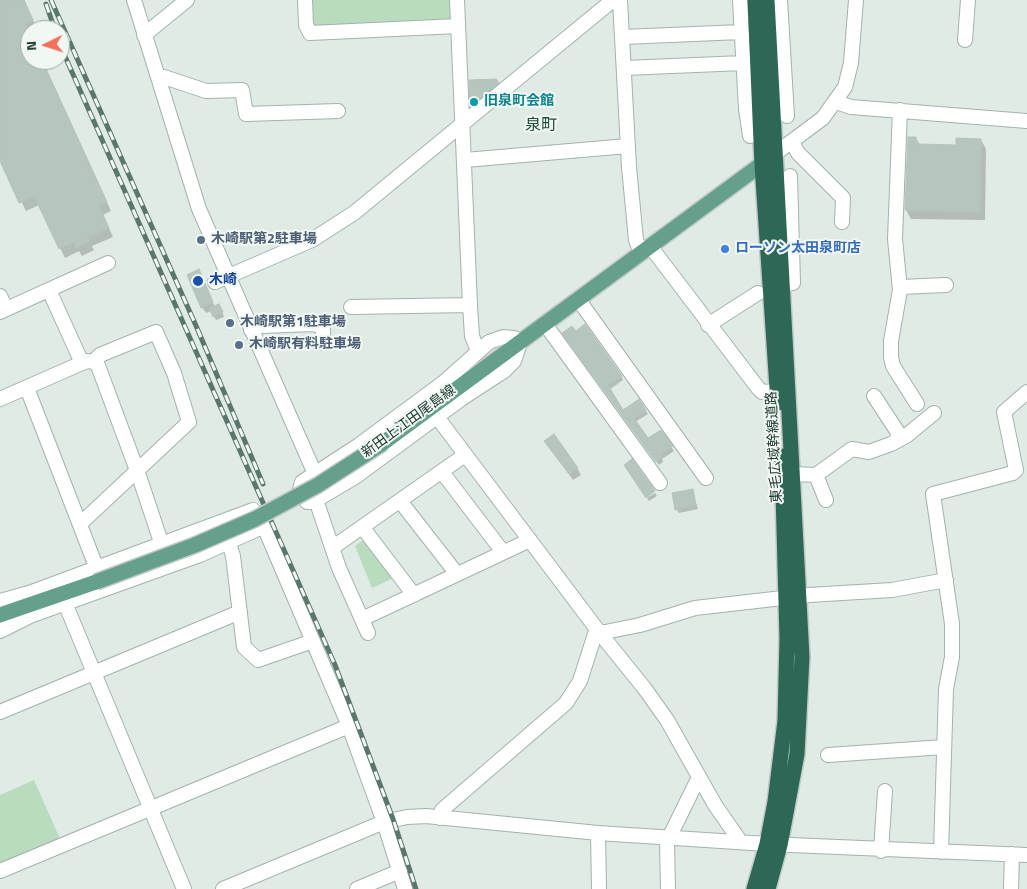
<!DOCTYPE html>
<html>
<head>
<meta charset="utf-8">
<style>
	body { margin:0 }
	#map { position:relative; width:1027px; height:889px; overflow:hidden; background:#e0ebe5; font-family:"Titillium Web",sans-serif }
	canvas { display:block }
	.north { position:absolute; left:20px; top:20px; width:50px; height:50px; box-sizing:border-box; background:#f1f8f3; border:1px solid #9eaca6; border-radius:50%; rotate:266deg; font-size:14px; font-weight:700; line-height:20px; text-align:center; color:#213b32 }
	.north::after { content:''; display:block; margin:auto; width:18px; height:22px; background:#f17159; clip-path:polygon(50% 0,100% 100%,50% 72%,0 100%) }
</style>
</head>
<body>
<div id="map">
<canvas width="1027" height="889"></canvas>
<div class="north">N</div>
</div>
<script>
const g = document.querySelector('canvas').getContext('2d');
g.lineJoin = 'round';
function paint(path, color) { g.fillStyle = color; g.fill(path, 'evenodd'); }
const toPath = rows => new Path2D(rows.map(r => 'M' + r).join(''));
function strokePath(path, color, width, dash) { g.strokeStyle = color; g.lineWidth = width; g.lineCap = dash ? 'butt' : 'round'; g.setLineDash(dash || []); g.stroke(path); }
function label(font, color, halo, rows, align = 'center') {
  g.font = font + ' "Titillium Web","Noto Sans JP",sans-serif'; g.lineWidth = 4; g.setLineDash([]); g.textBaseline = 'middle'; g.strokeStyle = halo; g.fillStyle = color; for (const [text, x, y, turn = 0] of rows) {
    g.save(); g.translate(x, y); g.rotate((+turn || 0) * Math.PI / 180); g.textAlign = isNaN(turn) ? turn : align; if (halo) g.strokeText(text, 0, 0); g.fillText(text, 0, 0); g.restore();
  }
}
const green = toPath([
	[311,0,453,0,454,23,315,29,310,24],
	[366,538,396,577,372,588,355,546],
	[34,780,61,841,0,868,0,795]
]);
const shadow = toPath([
	[0,0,24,0,37,29,30,30,29,33,30,60,42,60,111,211,103,215,113,237,92,246,94,250,82,256,79,251,65,258,39,205,26,211,0,158],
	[470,81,498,83,501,90,475,112,472,106],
	[916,138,920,145,957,147,981,140,986,149,985,220,911,219,906,210],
	[202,278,215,307,221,309,224,317,216,320,211,311,206,313,202,307],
	[566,338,621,376,623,380,609,390,623,412,645,410,648,414,635,422,648,440,660,431,674,451,662,459,663,462,659,465],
	[550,447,577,468,581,475,573,480],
	[692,490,698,509,679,513,676,509],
	[655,493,657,496,649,501,647,498]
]);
const building = toPath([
	[0,0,24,0,33,20,25,24,30,35,30,60,42,60,107,202,99,206,109,228,88,237,90,241,76,248,74,242,59,249,34,196,19,203,0,161,0,0],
	[496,79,499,83,470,106,469,80,496,79],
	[908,137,916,137,917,144,956,145,956,138,981,139,980,212,905,210,908,137],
	[199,269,213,302,201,308,187,275,199,269],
	[219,304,223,312,213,317,209,308,219,304],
	[585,324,622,376,608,385,623,410,639,399,646,410,634,418,648,438,661,430,673,446,660,455,662,457,656,462,562,333,572,326,576,331,585,324],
	[554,434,578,468,569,474,544,441,554,434],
	[632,459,655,491,646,498,624,465,632,459],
	[693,489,696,505,675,510,672,493,693,489]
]);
const minor = toPath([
	[134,0,199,209,315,474],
	[305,0,306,25,310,33,458,26],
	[457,0,470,305,472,336,478,351],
	[620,0,629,167,636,240,641,253],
	[740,0,746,109,750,136],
	[780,0,787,116],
	[144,35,187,0],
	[623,37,741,32],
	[965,40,968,0],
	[625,68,743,63,747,65,758,81],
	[159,78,164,77,206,91,242,90,246,114,338,111],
	[836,102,851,107,1027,121],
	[900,110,895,239,900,290,891,341,891,357,893,366,917,404],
	[792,142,798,153,843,198,842,222],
	[776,153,823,118,845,87,851,63,856,0],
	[465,160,628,146],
	[650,246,758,388,762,392,778,391],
	[215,282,312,240,354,213,613,0],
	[784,284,793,283,790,176],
	[900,287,946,285],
	[49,290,82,363],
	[0,296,6,309],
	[578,299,706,478],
	[351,307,470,305],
	[0,312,108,263],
	[545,324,660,483],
	[708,325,758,293],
	[251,330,261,326,313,324,320,326,323,330,323,343],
	[503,337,514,338,519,342,519,346,514,361,504,371,461,399,355,477,313,502,307,502,300,490,302,482,359,445,443,383,489,342,503,337],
	[27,388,97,569],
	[874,396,897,431,899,440],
	[0,399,82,363,88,361,97,363,138,473,169,566],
	[437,417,599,632,645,689,667,720,715,805,738,838,738,842],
	[442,472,503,552],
	[793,474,816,475,852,449,869,452,891,444,906,436,934,413],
	[816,475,826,500],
	[316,500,339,568,368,633],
	[400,501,457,574],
	[80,524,189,422,174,373,156,332,100,355,94,361],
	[363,528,414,595],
	[229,543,233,556,244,647,258,660,313,641],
	[332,548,465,455],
	[0,601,29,593,253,510,266,531,349,726,384,822,405,889],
	[65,603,184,889],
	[362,619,530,540],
	[0,631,30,616,200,555,262,527],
	[599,632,605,632,640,625,695,608,809,595,892,590,946,580],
	[0,712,240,612],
	[828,755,944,747],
	[440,818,442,810,566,703,580,681,595,634,599,632],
	[598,833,599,889],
	[881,851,885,791],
	[941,852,946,689,952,657,952,624,933,494,1013,473,1016,470,1004,412,1027,392],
	[0,871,349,726],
	[223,889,384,822,407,817,426,816,598,833,767,844,1027,855],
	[357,889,400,871],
	[668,889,667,842,696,783,700,779],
	[1011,889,1012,854]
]);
const major = toPath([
	[383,443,770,158],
	[0,615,96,582]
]);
const highway = toPath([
	[755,0,762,165,778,403],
	[767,0,802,657,797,754,780,845,768,889],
	[754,889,767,844,775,802,785,721,787,638,782,456]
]);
const rail = toPath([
	[51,0,197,328,263,484],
	[46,4,55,30],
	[60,45,335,665,393,819,416,889]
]);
const majorBridge = toPath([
	[96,582,195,545,255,519,318,485,383,443]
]);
const markers = [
	[474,102,5,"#0f9aa8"],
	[201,240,5,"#5c6f8a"],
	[725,249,5,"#3f7fe0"],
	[198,281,6,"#1a4fb4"],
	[230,323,5,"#5c6f8a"],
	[239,345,5,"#5c6f8a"]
];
const cultureNames = [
	["旧泉町会館",484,102]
];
const serviceNames = [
	["木崎駅第2駐車場",211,240],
	["木崎駅第1駐車場",240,323],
	["木崎駅有料駐車場",249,345]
];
const shopNames = [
	["ローソン太田泉町店",735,249]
];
const transitNames = [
	["木崎",209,281]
];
const streetNames = [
	["新田上江田尾島線",409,422,-36],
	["東毛広域幹線道路",775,447,-93]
];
const quarterNames = [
	["泉町",541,126]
];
paint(green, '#b9dcbf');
paint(shadow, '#0003');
paint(building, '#b6c6be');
strokePath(building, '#b3c4bc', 1);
strokePath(minor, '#a3b3ac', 16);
strokePath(major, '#c1c8c6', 18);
strokePath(highway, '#c1c8c6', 18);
strokePath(minor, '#fff', 14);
strokePath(major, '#65a08c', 15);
strokePath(highway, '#2d6756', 15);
strokePath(rail, '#5b776d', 5);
strokePath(rail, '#f1f8f3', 3, [9]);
strokePath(majorBridge, '#c1c8c6', 18, []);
strokePath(majorBridge, '#65a08c', 15);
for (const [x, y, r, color] of markers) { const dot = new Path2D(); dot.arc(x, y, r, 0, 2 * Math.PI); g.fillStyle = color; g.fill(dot); strokePath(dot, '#f1f8f3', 2); }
label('bold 14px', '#0d838f', '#f1f8f3', cultureNames, 'left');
label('bold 14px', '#4e5e75', '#f1f8f3', serviceNames, 'left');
label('bold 14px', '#366cbe', '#f1f8f3', shopNames, 'left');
label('bold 14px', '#164399', '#f1f8f3', transitNames, 'left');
label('14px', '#213b32', '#f1f8f3', streetNames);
label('16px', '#1d4d3d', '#f1f8f3', quarterNames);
</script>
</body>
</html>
